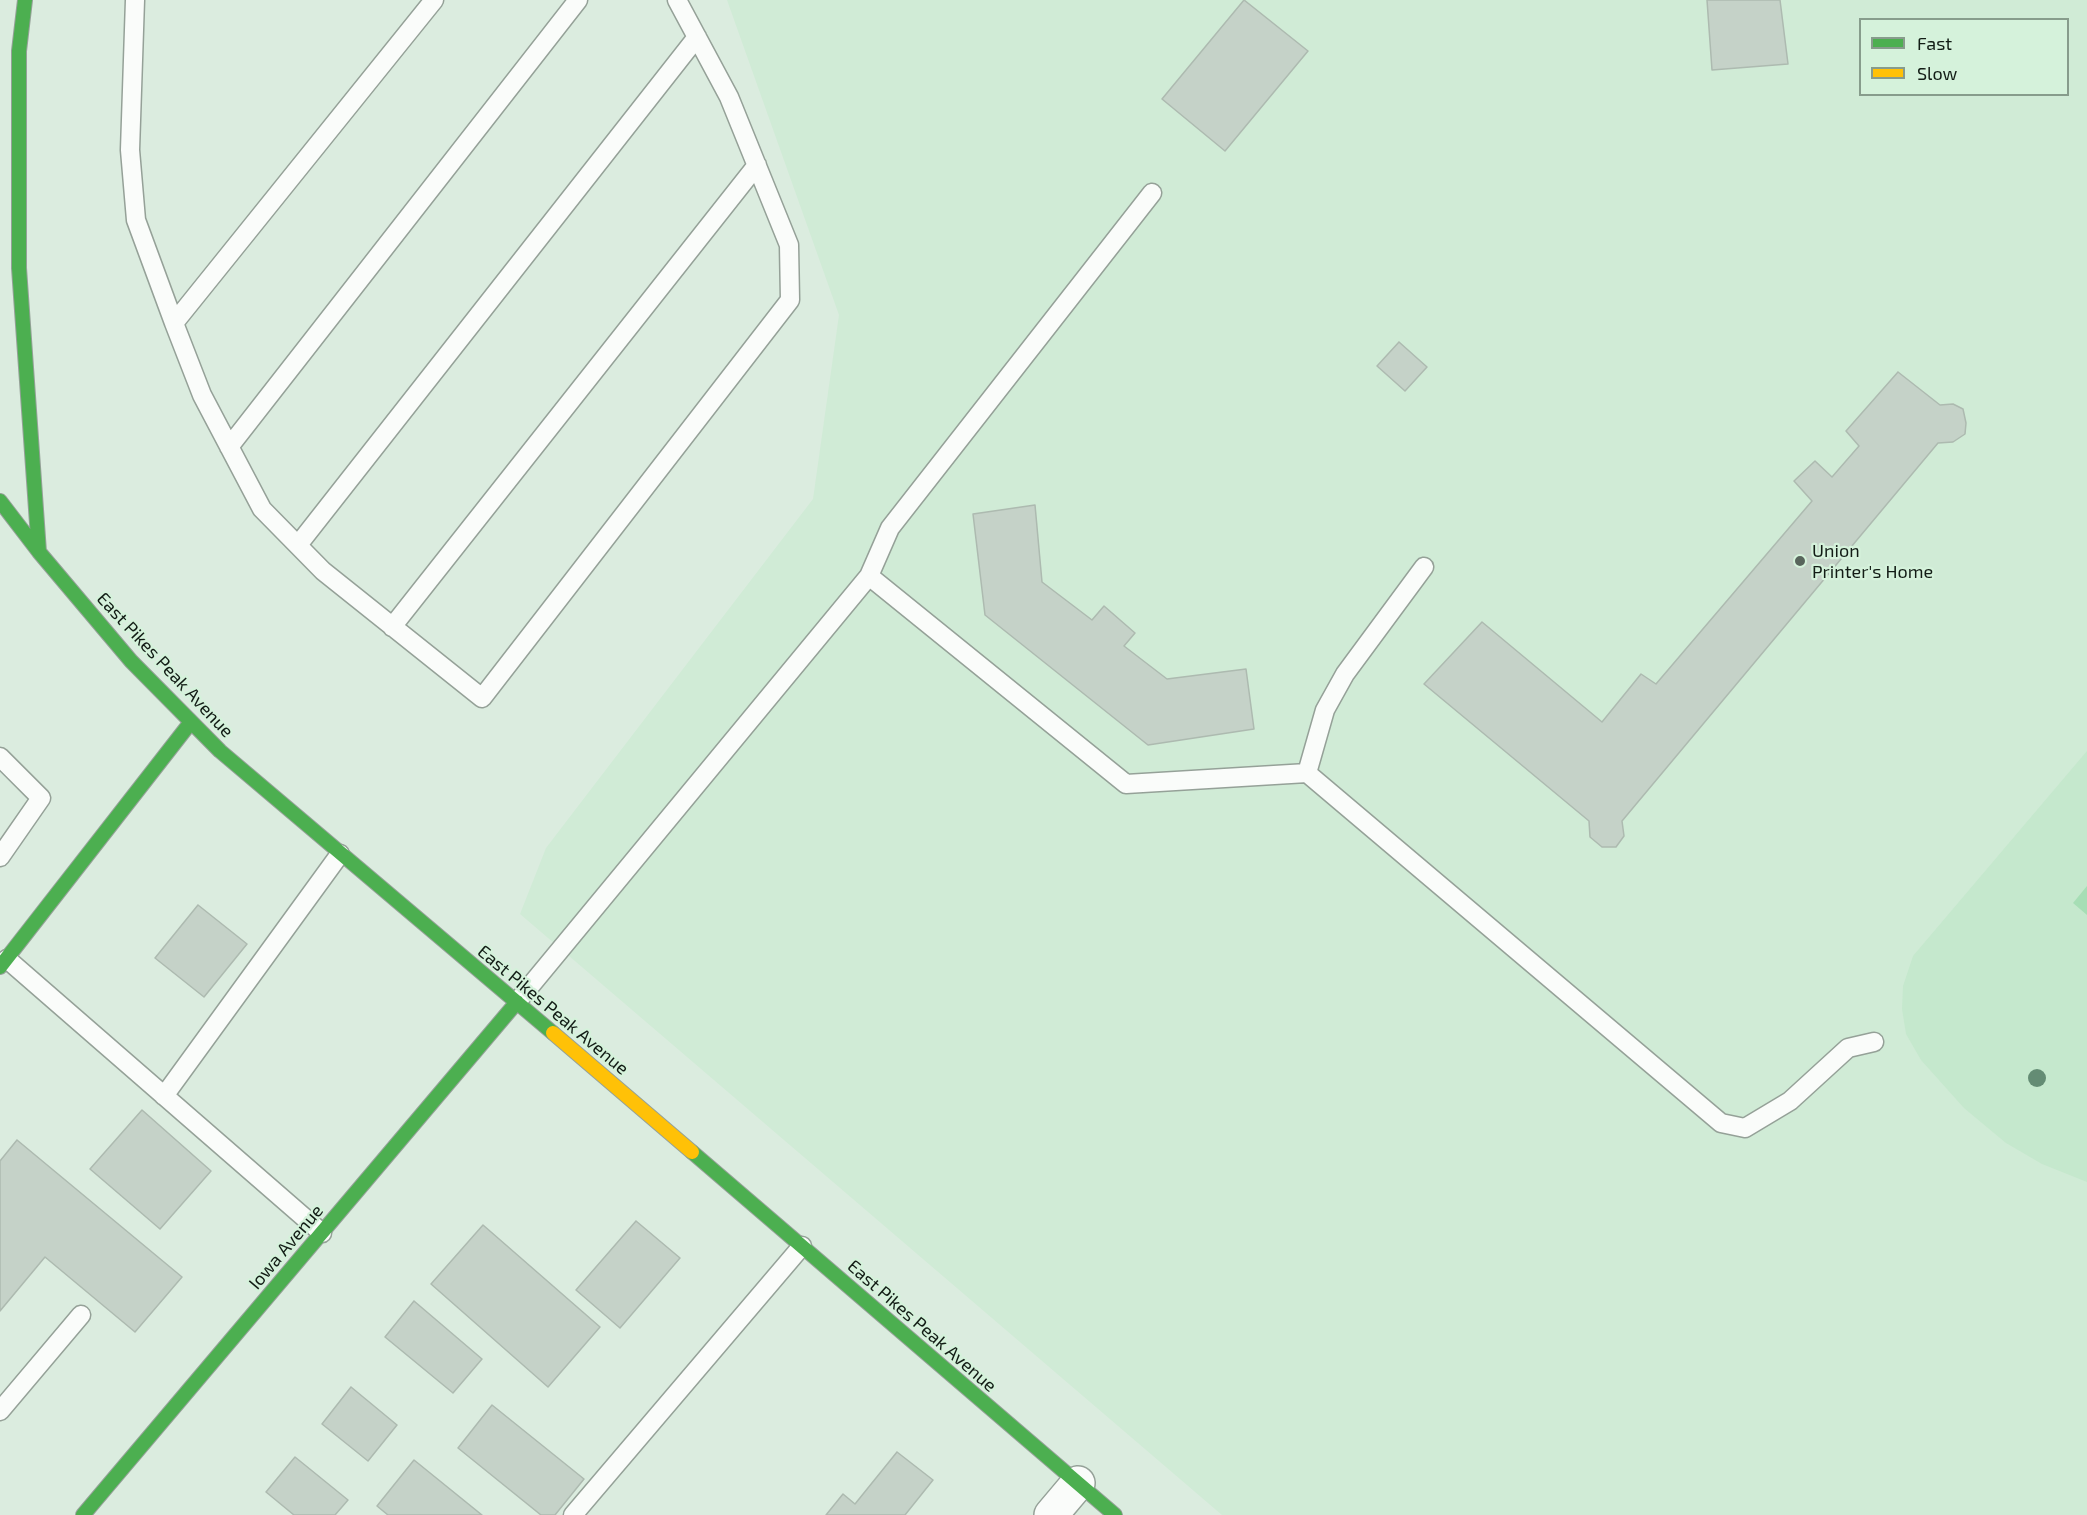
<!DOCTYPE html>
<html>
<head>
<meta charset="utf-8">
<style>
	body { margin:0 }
	#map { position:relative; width:2087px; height:1515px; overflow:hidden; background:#dbecdf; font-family:"Exo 2",sans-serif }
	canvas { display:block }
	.legend { position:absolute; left:1859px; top:18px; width:210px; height:78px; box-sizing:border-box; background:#d5f2db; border:2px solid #879c8c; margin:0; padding:8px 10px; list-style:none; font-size:18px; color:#121c15 }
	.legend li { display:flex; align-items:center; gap:12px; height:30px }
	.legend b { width:30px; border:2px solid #879c8c }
</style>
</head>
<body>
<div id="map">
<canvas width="2087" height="1515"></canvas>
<ul class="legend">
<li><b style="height:8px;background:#4caf50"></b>Fast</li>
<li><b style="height:8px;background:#ffc107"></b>Slow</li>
</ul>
</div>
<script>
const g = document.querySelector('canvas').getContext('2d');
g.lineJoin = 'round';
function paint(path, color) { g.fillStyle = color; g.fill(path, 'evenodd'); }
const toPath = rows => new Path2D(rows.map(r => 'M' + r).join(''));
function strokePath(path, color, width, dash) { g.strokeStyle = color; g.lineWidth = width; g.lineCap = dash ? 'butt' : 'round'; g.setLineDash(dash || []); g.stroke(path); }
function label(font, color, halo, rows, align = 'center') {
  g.font = font + ' "Exo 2",sans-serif'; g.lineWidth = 4.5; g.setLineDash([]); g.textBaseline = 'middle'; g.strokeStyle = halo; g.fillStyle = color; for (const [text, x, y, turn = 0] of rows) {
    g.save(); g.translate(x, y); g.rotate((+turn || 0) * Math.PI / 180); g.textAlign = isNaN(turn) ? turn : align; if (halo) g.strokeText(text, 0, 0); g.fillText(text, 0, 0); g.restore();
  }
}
const built = toPath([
	[727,0,2087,0,2087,1515,1222,1515,520,914,546,848,813,499,839,315],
	[1860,20,2068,20,2068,94,1860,94]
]);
const green = toPath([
	[2087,751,2087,1182,2042,1164,2006,1143,1964,1108,1921,1060,1906,1034,1902,1009,1903,986,1913,956]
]);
const water = toPath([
	[2087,886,2087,915,2073,903]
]);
const building = toPath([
	[1244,0,1308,51,1225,151,1162,99,1244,0],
	[1707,0,1780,0,1788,64,1712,70,1707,0],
	[1399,342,1427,367,1405,391,1377,366,1399,342],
	[1898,372,1940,405,1953,404,1963,409,1966,423,1965,434,1953,442,1938,443,1622,821,1624,836,1616,847,1602,847,1590,837,1589,821,1424,684,1482,622,1602,722,1641,674,1656,684,1812,501,1794,481,1815,461,1832,477,1859,446,1846,431,1898,372],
	[1035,505,1042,582,1092,620,1104,606,1135,633,1124,646,1167,679,1246,669,1254,729,1148,745,985,615,973,514,1035,505],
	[198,905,247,944,204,997,155,958,198,905],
	[142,1110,211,1171,160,1229,90,1169,142,1110],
	[17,1140,182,1277,135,1332,45,1257,0,1311,0,1161,17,1140],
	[636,1221,680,1258,620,1328,576,1290,636,1221],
	[483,1225,600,1327,548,1387,431,1284,483,1225],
	[414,1301,482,1359,453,1393,385,1337,414,1301],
	[351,1387,397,1425,368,1461,322,1424,351,1387],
	[492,1405,584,1479,555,1515,541,1515,458,1448,492,1405],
	[897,1452,933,1480,905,1515,826,1515,843,1494,855,1504,897,1452],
	[295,1457,348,1500,335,1515,294,1515,266,1492,295,1457],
	[414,1460,482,1515,388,1515,377,1506,414,1460]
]);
const lane = toPath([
	[135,0,130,150,136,220,174,323],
	[434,0,174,323,202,395,262,509,323,571,482,698,790,300,789,245,729,97,677,0],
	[229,447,578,0],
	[298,545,697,37],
	[869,576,890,528,1152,193],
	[392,627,757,165],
	[0,757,41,798,0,857],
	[1307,773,1325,710,1345,674,1424,567],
	[7,959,322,1233],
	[517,1002,869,576,1126,784,1307,773,1721,1123,1745,1128,1790,1101,1848,1048,1874,1042],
	[164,1096,340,854],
	[0,1411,81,1315],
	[573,1515,802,1246]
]);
const street = toPath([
	[1051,1515,1078,1483]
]);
const fast = toPath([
	[25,0,19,51,19,268,39,552],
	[0,501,39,552,131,661,220,751,553,1033],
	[0,967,191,722],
	[692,1152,1115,1515],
	[83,1515,517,1002]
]);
const slow = toPath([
	[553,1033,692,1152]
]);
const trees = [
	[2037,1078]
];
const markers = [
	[1800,561,6,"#58655c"]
];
const poiNames = [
	["Union",1812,551],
	["Printer's Home",1812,572]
];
const streetNames = [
	["East Pikes Peak Avenue",165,665,47],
	["East Pikes Peak Avenue",553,1010,40],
	["Iowa Avenue",286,1247,-50],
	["East Pikes Peak Avenue",922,1326,41]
];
paint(built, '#d0ebd6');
paint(green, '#c5e8cd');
paint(water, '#a6deb5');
paint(building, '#c5d2c8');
strokePath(building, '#adbab0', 1.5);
strokePath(lane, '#95a198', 21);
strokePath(street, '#95a198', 36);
strokePath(fast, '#95a198', 16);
strokePath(slow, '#95a198', 16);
strokePath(lane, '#fafcfa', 18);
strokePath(street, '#fafcfa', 33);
strokePath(fast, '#4caf50', 14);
strokePath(slow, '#ffc107', 14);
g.fillStyle = '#648c74';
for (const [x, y] of trees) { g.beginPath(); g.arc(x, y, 9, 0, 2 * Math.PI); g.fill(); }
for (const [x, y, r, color] of markers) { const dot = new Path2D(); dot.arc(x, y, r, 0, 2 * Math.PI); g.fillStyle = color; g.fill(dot); strokePath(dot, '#d5f2db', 2); }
label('18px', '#121c15', '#d5f2db', poiNames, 'left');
label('18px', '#121c15', '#d5f2db', streetNames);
</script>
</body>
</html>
